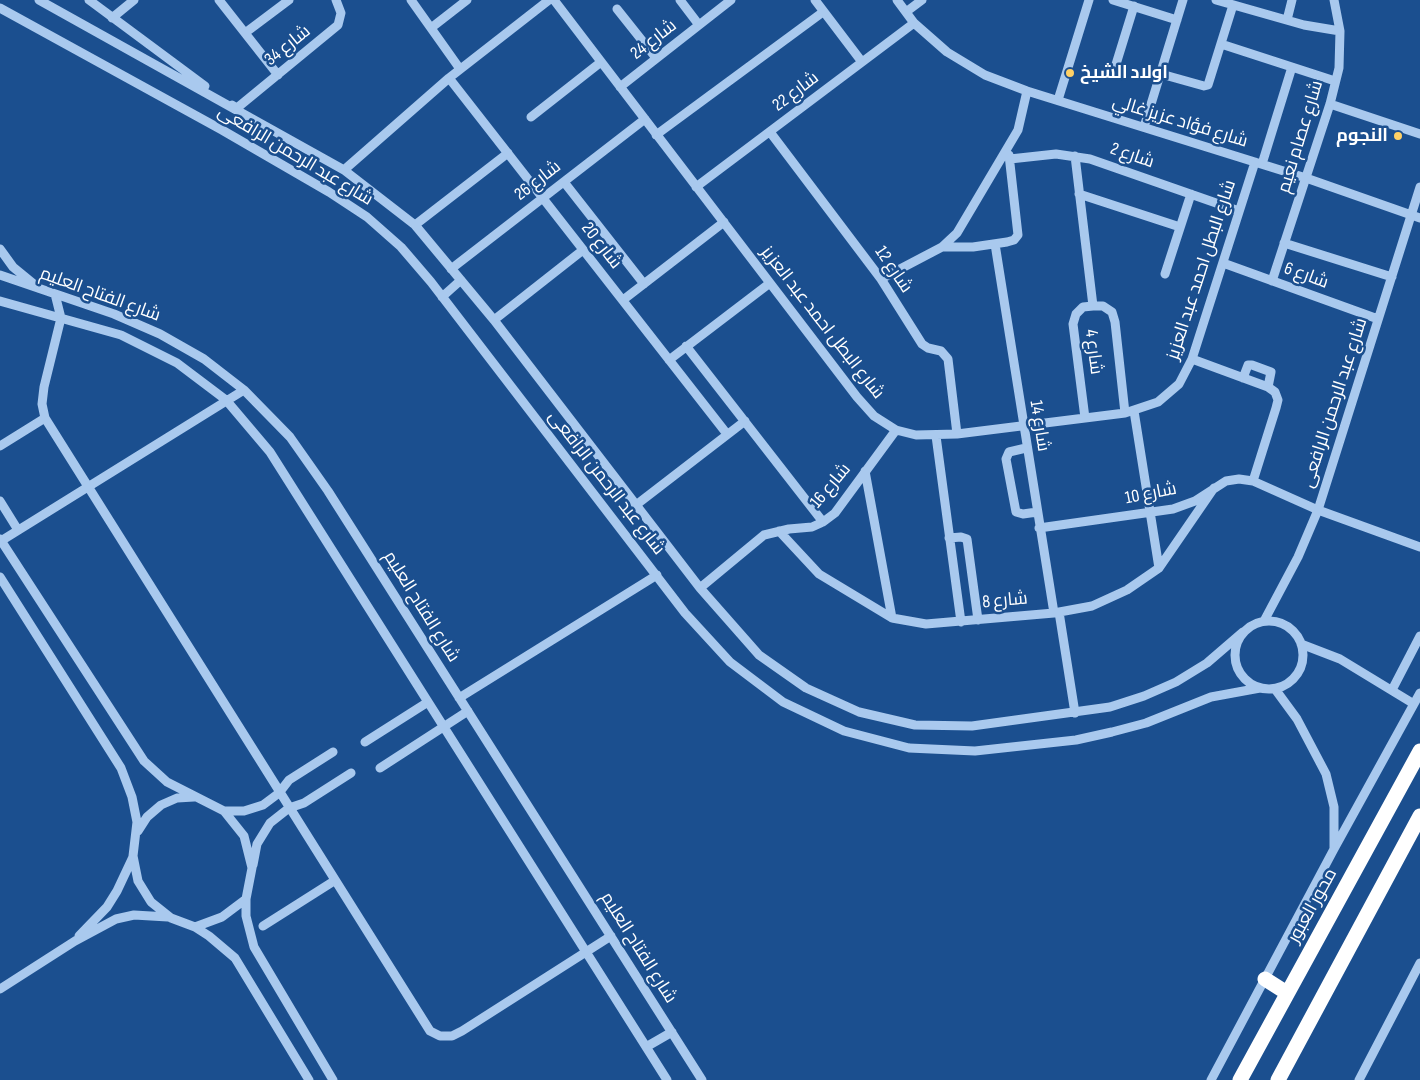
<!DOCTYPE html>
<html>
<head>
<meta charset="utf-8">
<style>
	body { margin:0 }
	canvas { display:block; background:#1b4f8f }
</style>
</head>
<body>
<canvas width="1420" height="1080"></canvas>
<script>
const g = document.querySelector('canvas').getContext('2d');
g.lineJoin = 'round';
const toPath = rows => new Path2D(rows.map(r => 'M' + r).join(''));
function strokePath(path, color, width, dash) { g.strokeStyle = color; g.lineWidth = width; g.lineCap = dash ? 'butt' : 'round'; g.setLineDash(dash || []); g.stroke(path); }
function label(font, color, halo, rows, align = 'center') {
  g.font = font + ' "Sofia Sans Condensed",Cairo,sans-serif'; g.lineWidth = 5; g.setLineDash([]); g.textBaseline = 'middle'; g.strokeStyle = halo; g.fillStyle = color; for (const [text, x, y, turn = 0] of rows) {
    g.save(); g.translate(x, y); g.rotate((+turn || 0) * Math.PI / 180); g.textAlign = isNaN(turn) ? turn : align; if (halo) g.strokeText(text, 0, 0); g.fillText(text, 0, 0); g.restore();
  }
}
const minor = toPath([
	[39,0,344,170,415,225,494,320,700,588,759,655,806,688,859,712,915,725,972,726,1110,707,1144,696,1176,682,1207,663,1243,632],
	[89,0,205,86],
	[219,0,278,75],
	[411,0,460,69],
	[554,0,857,397,874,416,896,430,916,435,957,434,1125,413,1158,402,1179,384,1192,359,1255,162],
	[680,0,699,25],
	[815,0,862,62],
	[897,0,914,23,947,52,985,75,1027,91,1306,178,1420,218],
	[1113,0,1177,20],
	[1216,0,1304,25,1340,31],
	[0,8,222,130,329,192,367,217,401,247,431,282,685,613,730,662,783,702,844,731,909,748,975,751,1076,740,1112,732,1146,723,1211,697,1260,688],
	[617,9,656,58],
	[906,12,922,0],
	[112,18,134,0],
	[1287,20,1292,0],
	[431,28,467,0],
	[245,33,289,0],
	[1221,44,1335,81],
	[1113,74,1134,6],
	[1161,74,1204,86,1208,85,1233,5],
	[449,78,727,434],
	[620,87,731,0],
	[1058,100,1089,0],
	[1330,104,1420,134],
	[232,105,237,108,338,25,341,13,336,0],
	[531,117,601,62],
	[1144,127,1183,0],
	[770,132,881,279,922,344,928,348,941,351,948,359,957,434],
	[656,135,823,12],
	[1075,156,1093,306],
	[1010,159,1056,154,1090,159,1239,211],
	[1262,164,1292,67],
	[344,170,449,78,549,0],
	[564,182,644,284],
	[696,187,914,23],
	[1079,194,1180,227],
	[415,225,508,153],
	[1284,243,1392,277],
	[995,244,1054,613],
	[942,247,973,247,1007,242,1014,240,1018,235,1009,155],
	[0,249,13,267,35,285],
	[1223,263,1378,319],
	[451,269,645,119],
	[1165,274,1191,194],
	[0,275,114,314,160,334,204,359,244,390,290,437,328,491,702,1080],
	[881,279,942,247,957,233,1018,130,1027,91],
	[1272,281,1330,104,1339,68,1340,31,1334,0],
	[55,294,61,318,44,387,42,404,45,418,430,1031,440,1036,452,1036,462,1031,611,936],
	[442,297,461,280],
	[623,300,724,222],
	[0,301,121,335,177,363,226,400,270,452,667,1080],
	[494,320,583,250],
	[686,346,823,522],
	[1192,359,1268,387,1275,392,1278,400,1276,408,1253,481],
	[669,360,770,283],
	[1243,378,1248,365,1252,365,1271,372,1268,387],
	[1134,411,1159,568],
	[1085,418,1073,324,1076,314,1083,307,1093,306,1103,306,1112,312,1115,322,1125,413],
	[936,436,961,622],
	[0,446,45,418],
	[1026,448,1009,452,1006,459,1016,512,1023,514,1037,512],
	[865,471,892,618],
	[0,501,18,530],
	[636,505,745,421],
	[1039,528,1173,509,1195,501,1226,481,1239,479,1253,481,1318,510,1420,547],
	[779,531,819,574,892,618,926,624,1054,613,1092,606,1127,590,1159,568,1214,488],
	[949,538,961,537,967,539,978,620],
	[0,539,144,761,167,782,224,811,244,836,252,868,246,899,246,916,254,947,333,1080],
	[1,541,244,390],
	[0,577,121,768,132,797,137,822,133,856,138,881,151,902,171,918,195,927,209,936,235,958,309,1080],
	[700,588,764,535,789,529,812,527,823,522,835,513,896,430],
	[1059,612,1075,713],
	'1235 655a34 34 0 1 1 68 0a34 34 0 1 1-68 0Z',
	[1264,621,1298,557,1318,510,1420,187],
	[1301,644,1340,659,1414,704],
	[1275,689,1297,719,1326,774,1334,807,1334,849],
	[1392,690,1420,636],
	[459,698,657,575],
	[365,742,428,702],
	[380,768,468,711],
	[224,811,244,811,263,805,279,793,289,780,333,752],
	[138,831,147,817,161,805,177,798,194,797],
	[253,865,257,844,270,823,289,808,304,803,351,773],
	[263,926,334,881],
	[195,927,222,917,246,899],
	[79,936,107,907,117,891,133,857],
	[0,989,75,941,116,919,134,915,168,917],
	[646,1047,672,1032],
	[1211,1080,1334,849,1420,693],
	[1359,1080,1420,963]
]);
const highway = toPath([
	[1265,979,1287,993],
	[1240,1080,1420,751],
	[1278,1080,1420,816]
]);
const markers = [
	[1070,73,5,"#ffd166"],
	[1398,136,5,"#ffd166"]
];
const streetNames = [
	["شارع 24",654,40,-38],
	["شارع 34",288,46,-39],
	["شارع 22",796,92,-37],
	["شارع فؤاد عزيز غالي",1180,122,17],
	["شارع عصام نعيم",1301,137,-73],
	["شارع عبد الرحمن الرافعى",295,156,31],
	["شارع 2",1132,156,19],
	["شارع 26",538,181,-38],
	["شارع 20",601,246,52],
	["شارع 12",893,270,56],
	["شارع البطل احمد عبد العزيز",1202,270,-72],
	["شارع 6",1306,276,20],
	["شارع الفتاح العليم",100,295,20],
	["شارع البطل احمد عبد العزيز",822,323,52],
	["شارع 4",1093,352,83],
	["شارع عبد الرحمن الرافعى",1335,403,-72],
	["شارع 14",1039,426,81],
	["شارع عبد الرحمن الرافعى",606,483,52],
	["شارع 16",831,486,-50],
	["شارع 10",1151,494,-11],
	["شارع 8",1005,601,-5],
	["شارع الفتاح العليم",421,607,58],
	["محور العبور",1313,906,-61],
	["شارع الفتاح العليم",638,948,58]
];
const poiNames = [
	["اولاد الشيخ",1080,73],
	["النجوم",1388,136,"right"]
];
strokePath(minor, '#a9c9ee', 9);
strokePath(highway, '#fff', 15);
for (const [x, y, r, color] of markers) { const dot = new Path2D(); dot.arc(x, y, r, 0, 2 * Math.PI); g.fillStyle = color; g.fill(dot); strokePath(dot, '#1b4f8f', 2); }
label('18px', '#fff', '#1b4f8f', streetNames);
label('bold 18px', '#fff', '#1b4f8f', poiNames, 'left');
</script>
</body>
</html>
